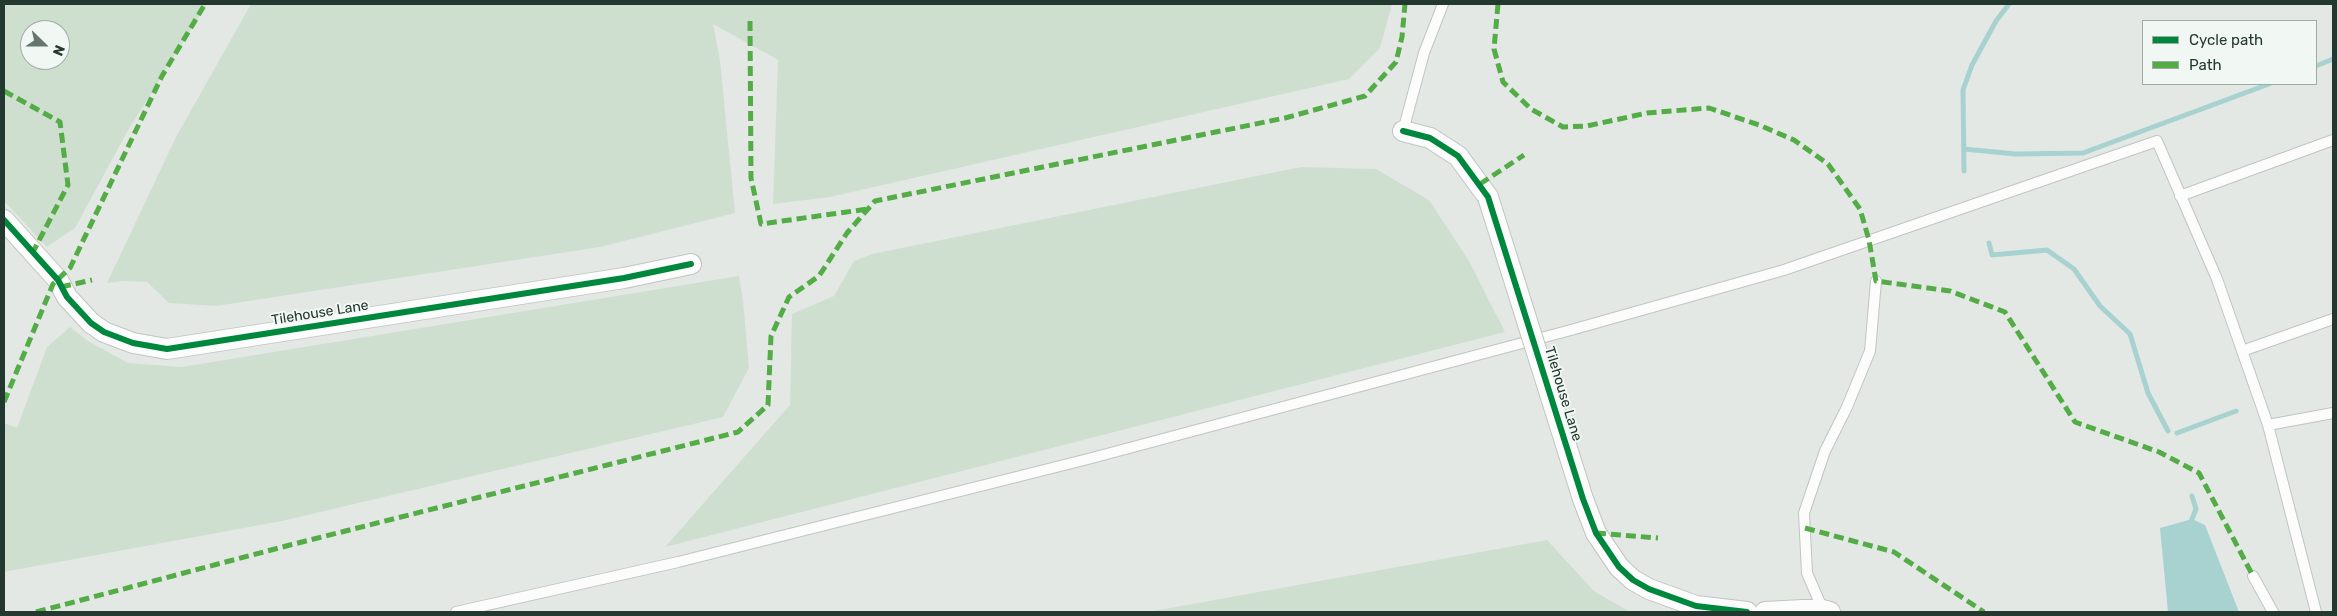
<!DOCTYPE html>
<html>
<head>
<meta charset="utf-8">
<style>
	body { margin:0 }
	#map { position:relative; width:2337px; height:616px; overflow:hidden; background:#e3e8e5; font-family:Rubik,sans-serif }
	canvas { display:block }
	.frame { position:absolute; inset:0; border:5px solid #23382f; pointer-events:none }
	.legend { position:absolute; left:2142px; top:20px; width:175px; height:65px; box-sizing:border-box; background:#f1f7f3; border:1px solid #9faba5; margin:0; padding:6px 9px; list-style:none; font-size:15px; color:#23382f }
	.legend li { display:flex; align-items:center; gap:10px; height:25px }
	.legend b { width:25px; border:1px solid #9faba5 }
	.north { position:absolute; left:20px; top:20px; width:50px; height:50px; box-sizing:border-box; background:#f1f7f3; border:1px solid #9faba5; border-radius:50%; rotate:112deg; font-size:14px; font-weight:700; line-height:20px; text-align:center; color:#23382f }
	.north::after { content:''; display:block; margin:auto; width:18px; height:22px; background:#66766f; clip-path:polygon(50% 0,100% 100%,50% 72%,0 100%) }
</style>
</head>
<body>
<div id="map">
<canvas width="2337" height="616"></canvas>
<div class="frame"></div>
<ul class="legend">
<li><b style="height:6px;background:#00873e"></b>Cycle path</li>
<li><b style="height:6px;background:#53ac45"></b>Path</li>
</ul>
<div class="north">N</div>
</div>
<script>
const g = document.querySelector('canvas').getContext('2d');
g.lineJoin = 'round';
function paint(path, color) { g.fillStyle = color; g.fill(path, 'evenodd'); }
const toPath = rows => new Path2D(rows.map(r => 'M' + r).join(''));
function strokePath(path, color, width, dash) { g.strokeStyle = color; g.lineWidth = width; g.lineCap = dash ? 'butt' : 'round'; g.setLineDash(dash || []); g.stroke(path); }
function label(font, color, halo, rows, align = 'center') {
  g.font = font + ' Rubik,sans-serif'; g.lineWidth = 4; g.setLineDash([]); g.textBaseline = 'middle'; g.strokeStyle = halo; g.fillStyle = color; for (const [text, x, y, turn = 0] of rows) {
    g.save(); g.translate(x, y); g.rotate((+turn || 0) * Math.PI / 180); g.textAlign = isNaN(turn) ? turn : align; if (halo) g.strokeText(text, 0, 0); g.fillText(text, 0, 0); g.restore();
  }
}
const green = toPath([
	[4,4,207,4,127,132,75,228,47,247,4,201],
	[30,30,60,30,60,60,30,60],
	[251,4,1392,4,1380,48,1349,79,830,197,773,204,778,60,713,24,720,60,735,213,600,247,216,306,169,303,147,282,123,281,107,283,176,137],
	[1301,167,1376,169,1429,200,1469,261,1505,332,665,547,790,405,792,314,834,296,854,261,872,254],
	[739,276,743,301,749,368,723,417,282,521,4,572,4,423,17,428,47,347,70,327,88,341,128,363,182,367],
	[1547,540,1594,591,1630,612,1148,612]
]);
const water = toPath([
	[2192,519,2205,525,2239,612,2168,612,2160,528]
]);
const stream = toPath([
	[2316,66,2333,59],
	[1964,149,2015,154,2083,153,2269,84],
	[1964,171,1963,90,1972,65,1996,21,2009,4],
	[1989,243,1992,255,2047,250,2074,269,2100,306,2130,334,2148,393,2168,431],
	[2177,433,2236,411],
	[2192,519,2196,509,2192,496]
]);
const service = toPath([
	[1403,131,1424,53,1443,4],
	[2180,196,2333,140],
	[2242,351,2333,319],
	[2268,425,2333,413],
	[2253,576,2273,612],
	[1823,610,1807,573,1804,513,1825,451,1847,407,1870,351,1876,281],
	[456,612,678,562,1088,459,1571,330,1784,270,2157,141,2217,279,2268,425,2316,612]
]);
const minor = toPath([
	[1403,131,1430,138,1458,156,1488,197],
	[4,220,58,280,67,297,91,323,104,332,133,343,167,349,624,278,691,264],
	[1583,499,1596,533,1619,567,1633,580,1649,589,1696,606,1747,612],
	[1765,612,1803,610,1823,610,1830,612]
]);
const minorBridge = toPath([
	[1488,197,1583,499]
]);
const quiet = toPath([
	[1498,4,1494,49,1503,82,1531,109,1563,127,1587,126,1647,113,1709,108,1759,125,1794,140,1828,164,1860,209,1869,240,1876,281,1950,291,2005,312,2075,422,2159,452,2199,473,2253,576],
	[750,21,751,178,761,224,868,209],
	[4,91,60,122,68,185,33,252],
	[1480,184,1524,155],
	[61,287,92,280],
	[4,402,53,284,70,268,162,76,205,4],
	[1805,528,1894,552,1984,612],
	[1596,533,1658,538],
	[36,612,290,545,738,432,768,405,771,336,789,297,819,276,847,233,875,201,1285,118,1365,96,1396,62,1402,37,1405,4]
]);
const cycleway = toPath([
	[1403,131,1430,138,1458,156,1488,197,1583,499,1596,533,1619,567,1633,580,1649,589,1696,606,1747,612],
	[4,220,58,280,67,297,91,323,104,332,133,343,167,349,624,278,691,264]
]);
const streetNames = [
	["Tilehouse Lane",320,313,-9],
	["Tilehouse Lane",1563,394,73]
];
paint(green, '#cedfd0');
paint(water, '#a8d2d0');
strokePath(stream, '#a8d2d0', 5);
strokePath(service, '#c0c5c2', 12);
strokePath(minor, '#c0c5c2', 22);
strokePath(service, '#fbfcfb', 10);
strokePath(minor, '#fbfcfb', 20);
strokePath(minorBridge, '#c0c5c2', 22, []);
strokePath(minorBridge, '#fbfcfb', 20);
strokePath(quiet, '#53ac45', 5, [10, 5]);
strokePath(cycleway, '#00873e', 6);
label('14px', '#23382f', '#f1f7f3', streetNames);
</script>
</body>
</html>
